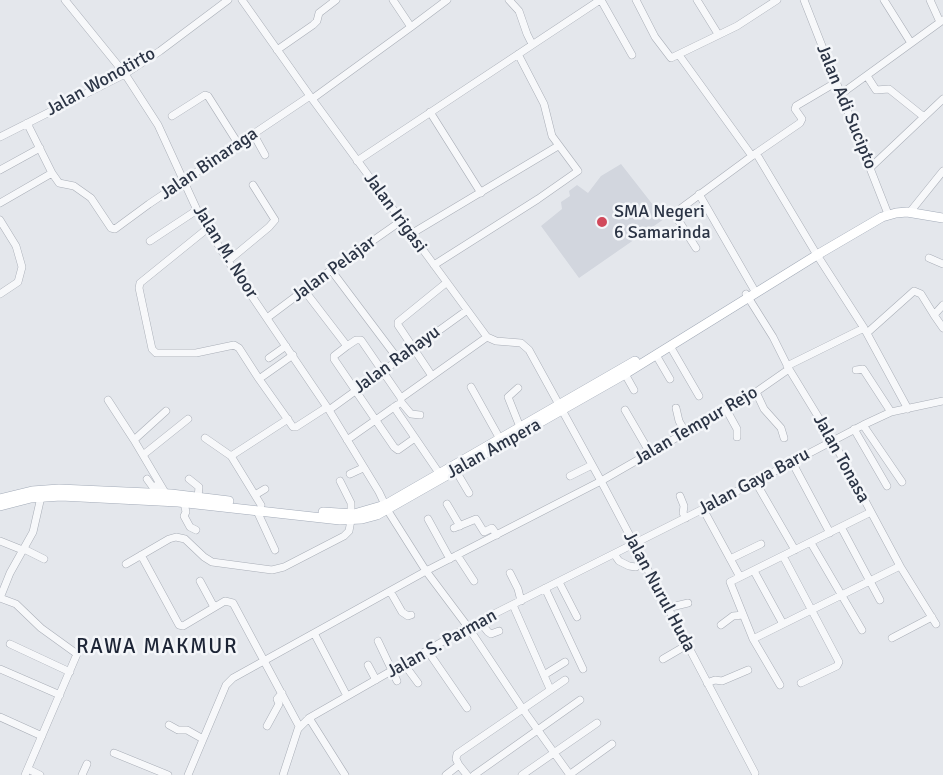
<!DOCTYPE html>
<html>
<head>
<meta charset="utf-8">
<style>
	body { margin:0 }
	canvas { display:block; background:#e4e7ec }
</style>
</head>
<body>
<canvas width="943" height="775"></canvas>
<script>
const g = document.querySelector('canvas').getContext('2d');
g.lineJoin = 'round';
function paint(path, color) { g.fillStyle = color; g.fill(path, 'evenodd'); }
const toPath = rows => new Path2D(rows.map(r => 'M' + r).join(''));
function strokePath(path, color, width, dash) { g.strokeStyle = color; g.lineWidth = width; g.lineCap = dash ? 'butt' : 'round'; g.setLineDash(dash || []); g.stroke(path); }
function label(font, color, halo, rows, align = 'center') {
  g.font = font + ' Signika,sans-serif'; g.lineWidth = 5; g.setLineDash([]); g.textBaseline = 'middle'; g.strokeStyle = halo; g.fillStyle = color; for (const [text, x, y, turn = 0] of rows) {
    g.save(); g.translate(x, y); g.rotate((+turn || 0) * Math.PI / 180); g.textAlign = isNaN(turn) ? turn : align; if (halo) g.strokeText(text, 0, 0); g.fillText(text, 0, 0); g.restore();
  }
}
const built = toPath([
	[621,164,664,219,579,278,541,226,562,209,561,202,570,196,569,191,577,185,588,193,601,176]
]);
const minor = toPath([
	[65,0,125,74,158,125,197,210,228,261,329,410,379,492,388,511,426,571,468,627,522,708,570,775],
	[242,0,310,96,487,337,496,341,521,343,529,350,601,481,755,773],
	[509,0,519,11,527,34,532,44],
	[601,0,632,55],
	[636,0,655,37,671,58,737,26,777,0],
	[697,0,718,34],
	[804,0,888,214],
	[884,0,911,43],
	[930,0,940,22],
	[411,27,447,0],
	[277,50,313,25,317,21,319,13,336,0],
	[679,55,752,156],
	[867,76,876,90,889,89,924,117],
	[841,94,943,20],
	[312,99,411,27,393,0],
	[430,112,481,193],
	[172,116,205,95,208,96,239,145],
	[254,135,265,155],
	[0,137,125,74,160,51,228,0],
	[756,153,817,255,864,328],
	[357,161,600,0],
	[870,168,943,99],
	[0,170,40,148],
	[52,173,59,183,74,186,91,198,111,228,115,229,149,204,310,96],
	[699,194,756,293],
	[0,203,52,173,27,123],
	[910,212,943,171],
	[0,220,16,246,22,267,18,282,0,294],
	[208,228,140,283,139,288,152,349,156,353,196,353,234,345,239,348,259,379,293,427,296,427,327,407],
	[411,234,558,146],
	[150,241,197,210],
	[696,248,675,215,676,212,752,156,800,123,802,119,795,109,796,106,835,83],
	[929,258,943,264],
	[228,261,269,227,275,220,253,185],
	[434,265,538,199,578,171,552,136,544,104,518,54],
	[331,270,398,359],
	[304,290,347,346,356,340,361,340,401,398,401,402,411,414,420,415],
	[746,294,773,337,789,369,833,441,900,566,936,624],
	[934,315,943,328],
	[267,318,331,270,401,221],
	[867,333,914,291,921,294,934,315,943,305],
	[347,346,334,356,334,359,394,447,398,450,415,438],
	[670,346,699,396],
	[656,355,670,379],
	[269,358,286,346],
	[787,366,864,328,908,409],
	[856,370,863,369,891,412],
	[625,374,634,390],
	[432,376,398,325,398,322,446,283],
	[259,379,293,355],
	[471,387,500,439],
	[518,388,508,397,520,427],
	[756,392,764,409,781,428,784,438],
	[401,398,487,337],
	[108,400,134,440,166,494],
	[394,407,439,473],
	[676,408,679,421,686,433],
	[726,409,737,429,737,437],
	[329,410,466,311],
	[625,410,650,453],
	[863,425,902,482],
	[854,429,887,486],
	[205,438,231,456,261,505],
	[134,440,166,411],
	[347,440,397,405],
	[143,455,188,419],
	[231,456,288,419],
	[792,462,830,533],
	[456,471,469,493],
	[350,474,363,468],
	[570,476,592,465],
	[147,479,152,486,161,486],
	[189,479,199,487,198,497],
	[340,481,351,503,351,514],
	[755,481,795,550],
	[255,495,265,489],
	[680,496,684,506,683,513,686,518],
	[184,503,186,512,184,516,190,527,196,530],
	[447,504,460,526],
	[703,509,740,577],
	[257,511,275,550],
	[428,519,450,559],
	[841,527,880,600],
	[454,528,476,519,484,532,492,528,497,535],
	[0,541,20,549],
	[811,543,862,630],
	[24,549,44,559],
	[614,554,619,561,629,566,636,567,643,562],
	[141,555,179,625,183,626,225,601,233,603,299,726],
	[457,555,474,581],
	[783,556,839,662,837,666,801,683],
	[730,559,761,544],
	[126,564,169,539,176,537,185,539,204,557,212,562,272,570,284,567,344,536,349,531,351,520],
	[754,571,783,624],
	[510,573,518,589,521,601],
	[200,581,214,607],
	[559,582,577,617],
	[545,588,583,669],
	[390,591,402,612,408,616,411,615],
	[0,598,16,604,41,628,77,654,25,775],
	[0,598,10,573,33,532,41,497],
	[513,605,550,689],
	[667,608,688,603],
	[480,622,488,632,491,634,499,631],
	[721,625,733,616,743,615],
	[314,633,347,696],
	[892,638,932,617],
	[753,639,900,566],
	[378,641,397,681],
	[10,644,70,672],
	[427,650,467,708],
	[663,659,687,645],
	[404,664,418,683],
	[368,665,376,680],
	[0,669,60,695],
	[544,675,565,662],
	[707,683,715,680,722,681,748,670],
	[780,685,753,639,730,582,871,512],
	[0,717,42,736],
	[309,718,345,775],
	[169,725,178,730,187,730,203,739],
	[267,726,279,704,277,699,282,693],
	[114,753,168,775],
	[28,769,40,775],
	[82,775,87,764],
	[188,775,226,685,233,678,426,571,601,481,756,392,789,369],
	[283,775,298,729,309,718,468,627,703,509,863,425,891,412,943,401],
	[446,775,459,765],
	[467,775,459,765,456,759,457,754,565,680],
	[474,775,580,700],
	[522,775,597,723],
	[569,775,612,744]
]);
const major = toPath([
	[0,499,32,491,59,489,171,494,229,501],
	[0,506,31,498,61,496,178,502,340,520,362,519,377,515,625,374,817,255,882,217,896,213,907,212,943,218],
	[323,512,354,514,385,505,635,361]
]);
const markers = [
	[602,222,6,"#d1495b"]
];
const streetNames = [
	["Jalan Wonotirto",101,82,-29],
	["Jalan Adi Sucipto",846,107,68],
	["Jalan Binaraga",209,164,-34],
	["Jalan Irigasi",395,213,54],
	["Jalan M. Noor",225,252,58],
	["Jalan Pelajar",334,269,-36],
	["Jalan Rahayu",397,360,-36],
	["Jalan Tempur Rejo",696,426,-30],
	["Jalan Ampera",494,449,-29],
	["Jalan Tonasa",841,459,61],
	["Jalan Gaya Baru",754,482,-28],
	["Jalan Nurul Huda",659,592,62],
	["Jalan S. Parman",442,644,-29]
];
const poiNames = [
	["SMA Negeri",614,212],
	["6 Samarinda",614,233]
];
const quarterNames = [
	["RAWA MAKMUR",157,647]
];
paint(built, '#d2d6de');
strokePath(minor, '#a9aeb7', 8);
strokePath(major, '#a3abb8', 10);
strokePath(minor, '#f7f8fa', 7);
strokePath(major, '#fff', 9);
for (const [x, y, r, color] of markers) { const dot = new Path2D(); dot.arc(x, y, r, 0, 2 * Math.PI); g.fillStyle = color; g.fill(dot); strokePath(dot, '#f4f6f9', 2); }
label('18px', '#2b3445', '#f4f6f9', streetNames);
label('18px', '#2b3445', '#f4f6f9', poiNames, 'left');
g.letterSpacing = '1.5px';
label('21px', '#1d2536', '#f4f6f9', quarterNames);
g.letterSpacing = '0px';
</script>
</body>
</html>
